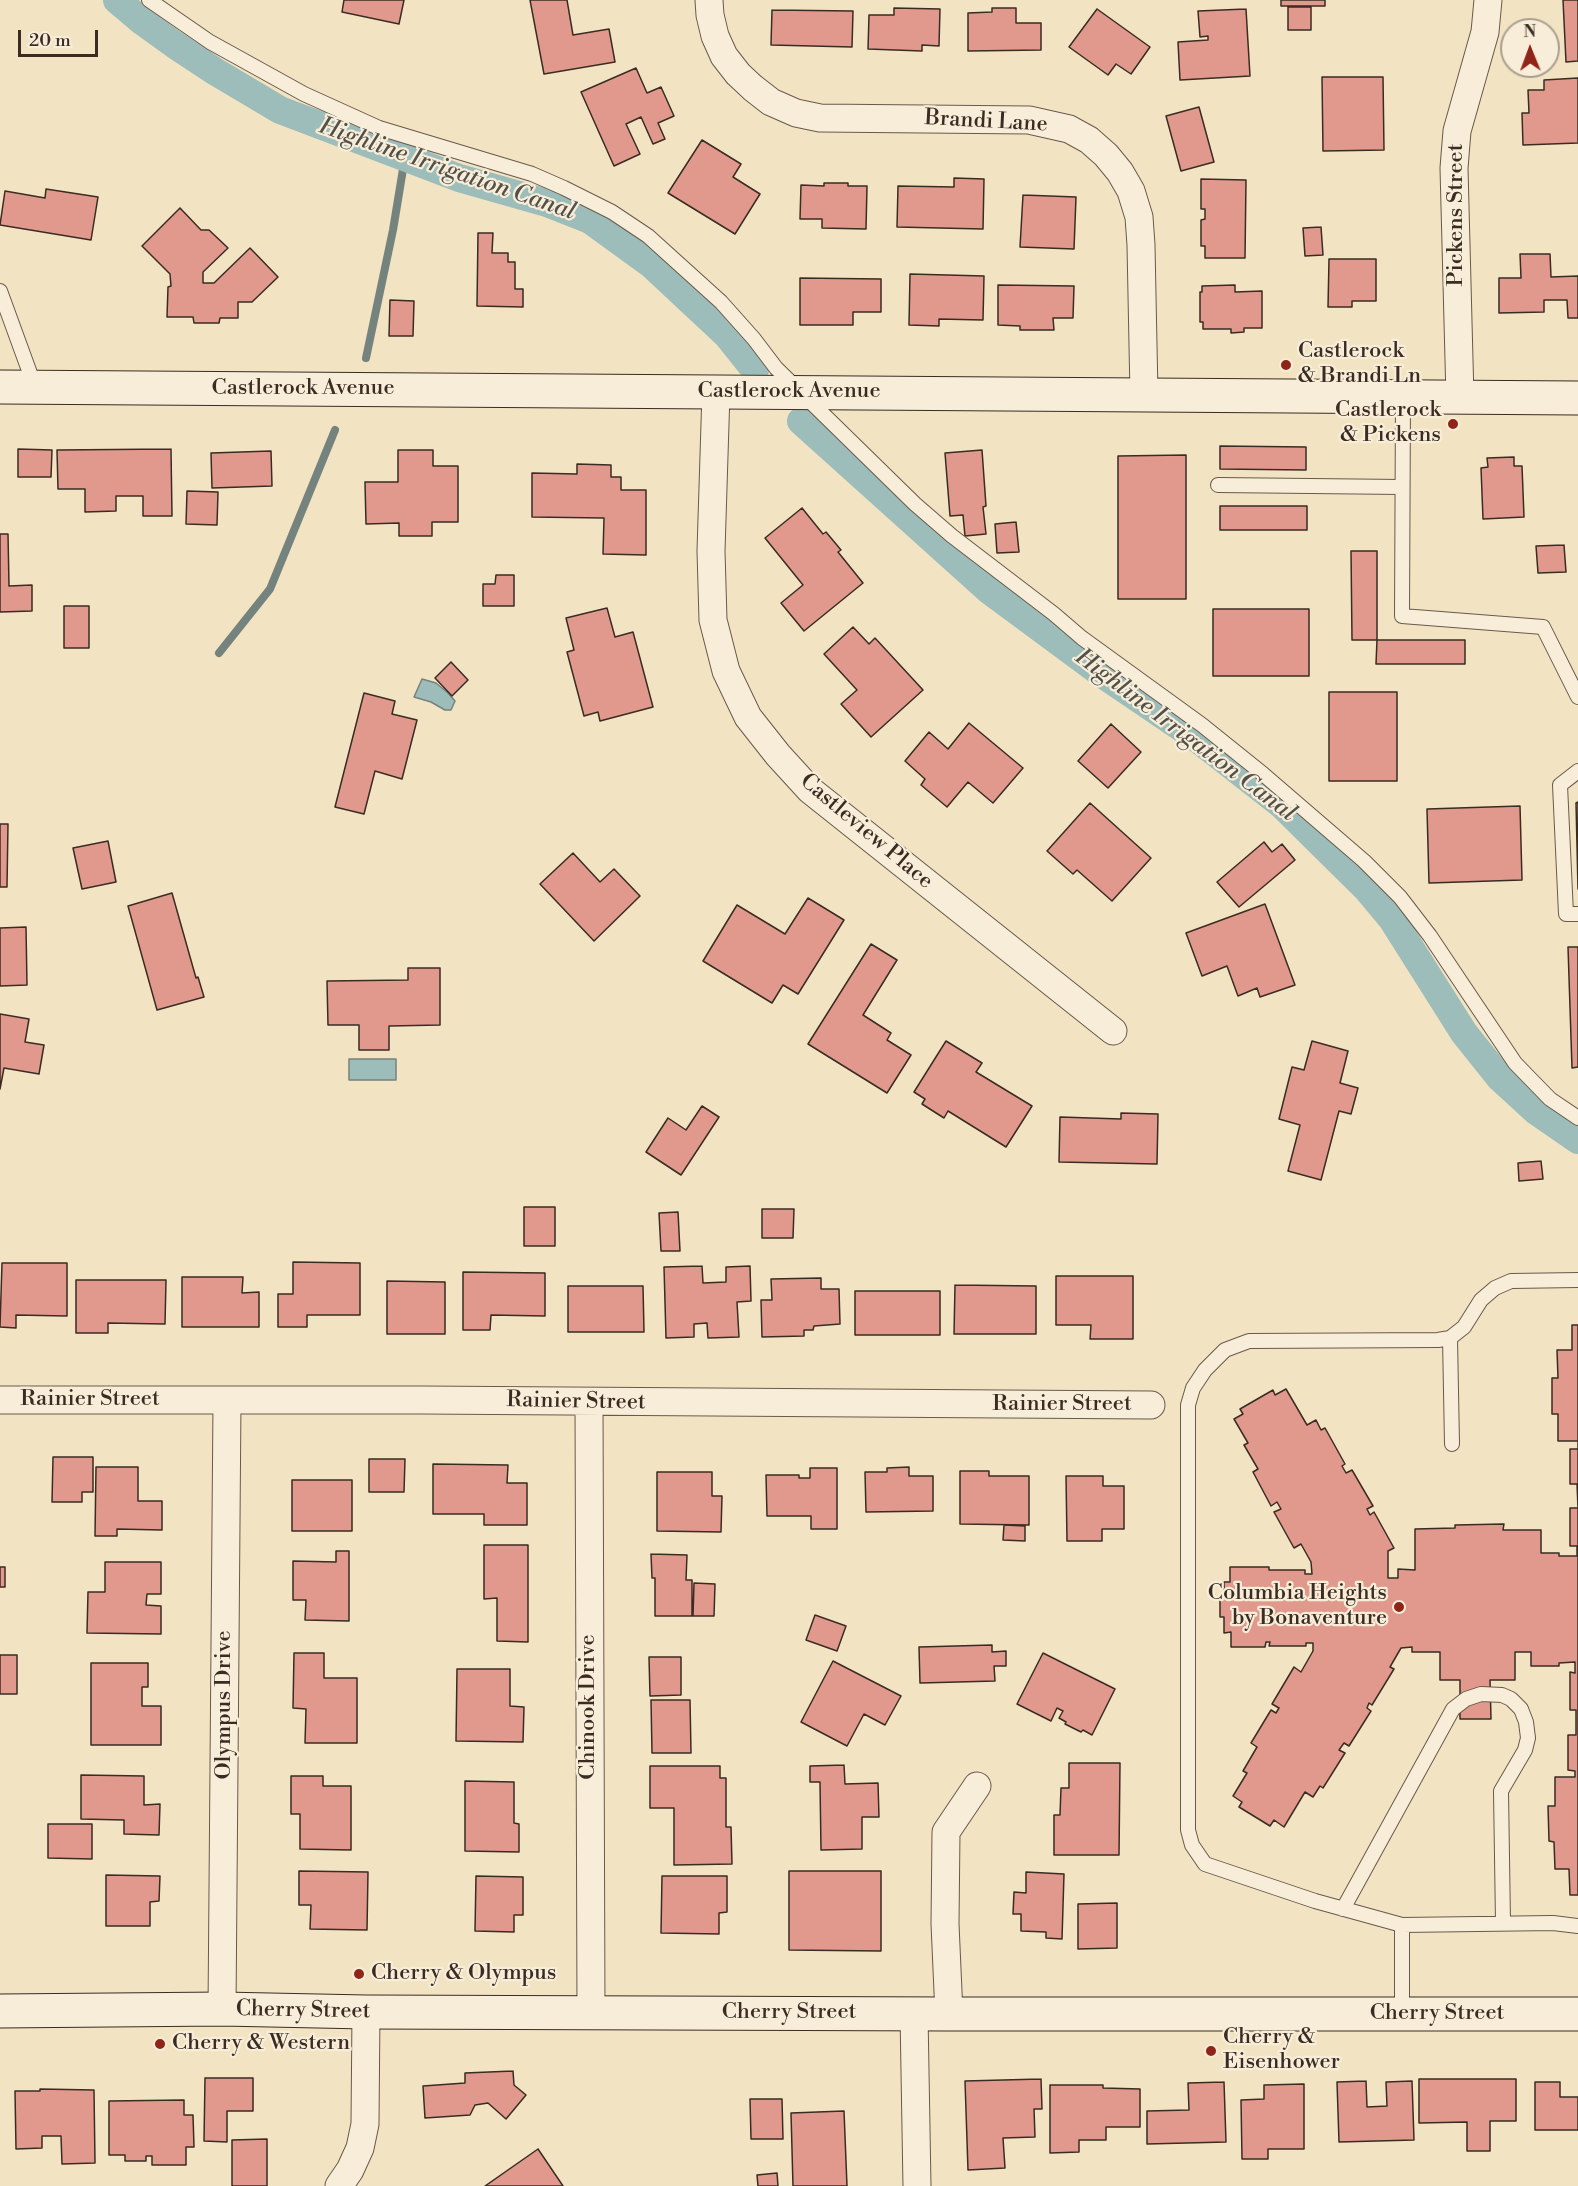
<!DOCTYPE html>
<html>
<head>
<meta charset="utf-8">
<style>
	body { margin:0 }
	#map { position:relative; width:1578px; height:2186px; overflow:hidden; background:#f2e3c3; font-family:"Libre Bodoni",serif }
	canvas { display:block }
	.north { position:absolute; left:1500px; top:18px; width:60px; height:60px; box-sizing:border-box; background:#f7edd8; border:2px solid #aba090; border-radius:50%; rotate:359deg; font-size:16px; font-weight:700; line-height:24px; text-align:center; color:#3a2c23 }
	.north::after { content:''; display:block; margin:auto; width:21px; height:27px; background:#8f2418; clip-path:polygon(50% 0,100% 100%,50% 72%,0 100%) }
	.scale { position:absolute; left:18px; top:30px; width:80px; height:27px; box-sizing:border-box; border:3px solid #3a2c23; border-top:0; padding-left:8px; font-size:18px; line-height:21px; white-space:nowrap; color:#3a2c23; -webkit-text-stroke:4px #f7edd8; paint-order:stroke }
</style>
</head>
<body>
<div id="map">
<canvas width="1578" height="2186"></canvas>
<div class="north">N</div>
<div class="scale">20 m</div>
</div>
<script>
const g = document.querySelector('canvas').getContext('2d');
g.lineJoin = 'round';
function paint(path, color) { g.fillStyle = color; g.fill(path, 'evenodd'); }
const toPath = rows => new Path2D(rows.map(r => 'M' + r).join(''));
function strokePath(path, color, width, dash) { g.strokeStyle = color; g.lineWidth = width; g.lineCap = dash ? 'butt' : 'round'; g.setLineDash(dash || []); g.stroke(path); }
function label(font, color, halo, rows, align = 'center') {
  g.font = font + ' "Libre Bodoni",serif'; g.lineWidth = 4.5; g.setLineDash([]); g.textBaseline = 'middle'; g.strokeStyle = halo; g.fillStyle = color; for (const [text, x, y, turn = 0] of rows) {
    g.save(); g.translate(x, y); g.rotate((+turn || 0) * Math.PI / 180); g.textAlign = isNaN(turn) ? turn : align; if (halo) g.strokeText(text, 0, 0); g.fillText(text, 0, 0); g.restore();
  }
}
const water = toPath([
	[422,679,436,683,448,693,455,701,451,710,445,710,431,702,414,697,422,679],
	[349,1059,396,1059,396,1080,349,1080,349,1059]
]);
const stream = toPath([
	[366,358,393,230,405,157],
	[219,653,270,589,335,430]
]);
const canal = toPath([
	[117,0,143,22,175,45,216,72,280,110,459,178,547,203,590,220,652,265,727,335,755,370],
	[801,421,990,591,1105,676,1195,737,1282,805,1367,889,1392,919,1464,1033,1500,1078,1536,1111,1578,1140]
]);
const building = toPath([
	[344,0,404,0,399,24,342,12,344,0],
	[530,0,567,0,573,35,609,29,615,62,544,74,530,0],
	[1281,0,1325,0,1325,6,1281,6,1281,0],
	[1563,0,1578,0,1578,61,1566,62,1563,0],
	[1288,7,1311,7,1311,30,1288,30,1288,7],
	[894,8,940,9,939,46,922,45,922,51,868,49,869,15,894,15,894,8],
	[992,8,1016,8,1016,23,1041,23,1041,50,968,51,968,13,992,12,992,8],
	[1097,9,1150,47,1131,74,1116,64,1108,75,1069,47,1097,9],
	[1246,9,1250,76,1180,80,1178,42,1208,40,1208,36,1200,37,1198,11,1246,9],
	[772,10,853,11,852,47,771,45,772,10],
	[636,68,647,93,661,87,674,116,658,123,665,139,653,144,641,117,626,124,640,154,614,166,581,92,636,68],
	[1322,77,1383,77,1384,150,1323,151,1322,77],
	[1578,78,1578,143,1523,145,1522,113,1529,113,1528,90,1544,90,1544,80,1578,78],
	[1199,107,1214,162,1181,171,1166,116,1199,107],
	[702,140,741,164,733,177,760,194,735,234,668,193,702,140],
	[954,178,984,179,983,229,897,227,898,186,954,187,954,178],
	[1201,179,1246,180,1245,258,1205,258,1205,246,1201,246,1201,220,1205,219,1205,209,1201,209,1201,179],
	[824,183,848,183,848,186,867,186,866,229,822,228,822,219,800,219,801,185,824,186,824,183],
	[46,189,98,197,91,240,0,225,5,191,45,198,46,189],
	[1023,195,1076,197,1074,249,1020,247,1023,195],
	[180,208,201,230,209,230,228,248,203,272,203,283,214,283,250,248,278,277,252,302,238,302,238,318,220,318,219,323,194,323,193,317,167,317,168,287,171,286,170,274,142,246,180,208],
	[1321,227,1323,255,1305,256,1303,228,1321,227],
	[478,233,493,233,492,253,508,253,508,262,515,262,515,289,523,289,523,307,477,306,478,233],
	[1520,254,1550,254,1551,277,1578,276,1578,318,1568,318,1567,300,1544,300,1544,312,1499,313,1499,278,1521,278,1520,254],
	[1329,259,1376,259,1376,301,1352,301,1352,307,1328,307,1329,259],
	[910,274,984,276,983,320,939,319,939,326,909,325,910,274],
	[800,278,881,279,881,312,853,312,853,325,800,325,800,278],
	[998,285,1074,286,1073,318,1053,318,1054,330,1020,330,1020,326,998,325,998,285],
	[1235,285,1235,292,1262,291,1262,328,1244,328,1244,332,1231,333,1231,329,1203,329,1203,322,1200,322,1200,292,1202,292,1202,286,1235,285],
	[390,300,414,301,413,336,389,336,390,300],
	[1220,446,1306,447,1306,470,1220,469,1220,446],
	[18,449,52,450,51,477,18,477,18,449],
	[171,449,172,516,143,516,143,496,116,496,116,511,85,512,85,489,58,489,57,450,171,449],
	[398,450,433,450,433,466,458,466,458,522,432,522,432,536,399,536,399,523,366,524,365,482,398,482,398,450],
	[982,450,986,506,983,507,986,534,965,536,963,515,950,516,945,453,982,450],
	[271,451,272,486,212,488,211,453,271,451],
	[1186,455,1186,599,1118,599,1118,456,1186,455],
	[1514,457,1514,466,1522,466,1524,517,1483,519,1481,468,1488,467,1487,458,1514,457],
	[577,464,611,465,611,477,621,477,621,490,646,490,646,555,603,554,604,518,532,517,532,473,577,474,577,464],
	[187,491,218,492,217,525,186,524,187,491],
	[1220,506,1307,506,1307,530,1220,530,1220,506],
	[802,508,823,534,826,532,841,550,838,552,863,583,804,631,781,603,803,585,765,538,802,508],
	[1016,522,1019,552,997,553,995,524,1016,522],
	[0,534,8,534,9,586,32,585,32,611,0,612,0,534],
	[1564,545,1566,572,1538,573,1536,546,1564,545],
	[1351,551,1377,551,1377,640,1352,640,1351,551],
	[496,575,514,575,514,606,483,606,483,584,495,584,496,575],
	[64,606,89,606,89,648,64,648,64,606],
	[607,608,615,637,633,632,653,707,600,721,598,712,584,716,567,652,574,650,566,618,607,608],
	[1213,609,1309,609,1309,676,1213,676,1213,609],
	[853,627,869,644,875,638,923,690,871,737,841,704,857,690,824,654,853,627],
	[1377,640,1465,640,1465,664,1376,664,1377,640],
	[451,662,468,680,452,696,435,678,451,662],
	[1329,692,1397,692,1397,781,1329,781,1329,692],
	[364,693,395,701,392,714,417,720,402,779,375,771,364,814,335,807,364,693],
	[969,723,1023,768,993,803,968,782,947,807,921,785,925,779,905,761,929,732,948,749,969,723],
	[1111,724,1141,752,1108,788,1078,761,1111,724],
	[1578,802,1578,889,1576,803,1578,802],
	[1090,803,1151,858,1112,901,1077,870,1073,874,1047,851,1090,803],
	[1520,806,1522,880,1429,883,1427,809,1520,806],
	[0,824,8,824,7,887,0,887,0,824],
	[108,841,116,882,82,889,73,848,108,841],
	[1264,842,1272,852,1282,844,1295,860,1239,907,1217,882,1264,842],
	[573,853,600,882,614,869,640,896,594,941,540,884,573,853],
	[172,893,196,978,198,977,204,997,157,1010,128,906,172,893],
	[808,898,844,920,798,994,783,985,772,1003,703,961,737,905,785,934,808,898],
	[1265,904,1295,985,1260,997,1257,988,1238,996,1227,966,1202,976,1186,933,1265,904],
	[26,927,27,985,0,986,0,928,26,927],
	[871,944,897,960,863,1015,891,1033,887,1040,911,1055,887,1093,808,1044,871,944],
	[1568,947,1578,947,1578,1067,1572,1068,1568,947],
	[408,968,440,968,440,1025,389,1026,389,1050,359,1050,359,1025,328,1025,327,981,408,980,408,968],
	[0,1014,29,1019,25,1042,44,1045,39,1074,4,1068,0,1089,0,1014],
	[946,1041,982,1063,976,1072,1032,1106,1006,1147,948,1111,944,1118,922,1104,925,1099,914,1092,946,1041],
	[1312,1041,1348,1051,1340,1083,1358,1088,1351,1114,1339,1111,1321,1180,1288,1171,1300,1125,1279,1119,1292,1067,1304,1070,1312,1041],
	[702,1106,719,1117,681,1175,646,1152,668,1118,686,1130,702,1106],
	[1121,1113,1158,1114,1157,1164,1059,1162,1060,1117,1121,1119,1121,1113],
	[1541,1161,1543,1179,1519,1181,1518,1163,1541,1161],
	[524,1207,555,1207,555,1246,524,1246,524,1207],
	[762,1209,794,1209,793,1238,762,1238,762,1209],
	[678,1212,680,1251,661,1251,659,1213,678,1212],
	[293,1262,360,1263,360,1315,307,1315,307,1327,278,1327,278,1294,293,1294,293,1262],
	[2,1263,67,1263,67,1316,16,1315,16,1328,0,1327,2,1263],
	[702,1266,703,1283,726,1282,726,1267,750,1266,751,1301,737,1302,739,1337,708,1338,707,1323,694,1324,694,1337,666,1338,664,1267,702,1266],
	[463,1272,545,1273,545,1316,491,1315,490,1330,463,1330,463,1272],
	[1056,1276,1133,1276,1133,1339,1090,1339,1091,1325,1056,1325,1056,1276],
	[182,1277,243,1277,242,1293,259,1292,259,1327,182,1327,182,1277],
	[821,1278,821,1289,839,1289,840,1324,814,1326,813,1330,804,1330,804,1336,762,1337,761,1300,772,1300,771,1279,821,1278],
	[76,1280,166,1280,165,1324,108,1323,108,1333,76,1333,76,1280],
	[387,1281,445,1282,445,1334,387,1334,387,1281],
	[955,1285,1036,1286,1036,1334,954,1334,955,1285],
	[568,1286,643,1286,644,1332,568,1332,568,1286],
	[855,1291,940,1291,940,1335,855,1335,855,1291],
	[1572,1325,1578,1325,1578,1895,1570,1895,1569,1869,1555,1869,1554,1842,1549,1841,1548,1806,1555,1806,1555,1777,1575,1777,1575,1771,1568,1770,1568,1735,1576,1735,1576,1710,1570,1710,1570,1672,1575,1673,1575,1662,1559,1663,1559,1666,1531,1666,1531,1652,1515,1652,1515,1680,1490,1680,1491,1719,1460,1719,1460,1680,1440,1680,1440,1652,1412,1652,1412,1647,1401,1648,1390,1667,1394,1669,1372,1705,1369,1703,1367,1708,1371,1711,1349,1746,1344,1743,1339,1750,1345,1753,1323,1788,1320,1786,1313,1797,1305,1792,1284,1827,1274,1820,1270,1826,1239,1807,1242,1802,1233,1796,1247,1773,1243,1771,1257,1747,1251,1743,1271,1710,1276,1713,1279,1708,1272,1704,1294,1667,1301,1672,1313,1651,1313,1643,1306,1643,1306,1646,1269,1646,1270,1642,1266,1642,1265,1647,1231,1647,1231,1632,1224,1633,1224,1617,1220,1617,1220,1597,1224,1597,1224,1582,1230,1582,1230,1567,1269,1567,1269,1570,1305,1570,1305,1574,1312,1574,1311,1562,1301,1544,1294,1548,1274,1512,1281,1509,1277,1502,1271,1506,1253,1472,1258,1469,1244,1445,1248,1443,1234,1419,1243,1414,1240,1409,1273,1390,1275,1395,1286,1389,1307,1425,1316,1420,1321,1430,1325,1428,1345,1464,1342,1466,1346,1473,1352,1470,1373,1506,1367,1509,1370,1515,1374,1512,1394,1548,1388,1551,1388,1578,1398,1578,1398,1569,1415,1570,1415,1529,1455,1528,1455,1525,1504,1524,1503,1530,1541,1530,1541,1553,1559,1553,1559,1556,1577,1556,1577,1546,1570,1546,1570,1508,1578,1508,1577,1484,1570,1484,1570,1449,1578,1449,1578,1441,1558,1441,1558,1414,1552,1414,1552,1378,1558,1378,1557,1350,1572,1350,1572,1325],
	[53,1457,93,1457,93,1492,82,1492,82,1502,52,1502,53,1457],
	[369,1459,405,1459,404,1492,369,1492,369,1459],
	[433,1464,508,1465,507,1483,527,1483,527,1525,484,1525,484,1514,433,1514,433,1464],
	[96,1467,138,1467,138,1501,162,1501,162,1530,117,1529,117,1536,95,1536,96,1467],
	[909,1467,909,1476,933,1476,933,1511,866,1512,865,1472,887,1472,887,1468,909,1467],
	[810,1468,837,1468,837,1529,811,1529,811,1516,767,1516,766,1475,799,1475,799,1478,810,1478,810,1468],
	[960,1471,989,1471,989,1476,1029,1476,1029,1525,960,1524,960,1471],
	[657,1472,712,1472,712,1496,722,1496,721,1532,657,1531,657,1472],
	[1066,1476,1103,1476,1103,1486,1124,1486,1124,1529,1102,1529,1102,1541,1067,1541,1066,1476],
	[292,1480,352,1480,352,1531,292,1531,292,1480],
	[1004,1525,1025,1526,1025,1541,1003,1540,1004,1525],
	[484,1545,528,1545,528,1642,497,1641,497,1598,484,1599,484,1545],
	[336,1551,349,1551,349,1621,305,1620,306,1600,293,1600,293,1561,336,1562,336,1551],
	[651,1554,687,1555,686,1580,692,1580,692,1616,655,1616,655,1578,652,1578,651,1554],
	[105,1562,161,1562,161,1594,147,1594,146,1605,161,1606,161,1634,87,1633,88,1592,105,1592,105,1562],
	[0,1567,5,1567,5,1587,0,1587,0,1567],
	[694,1583,715,1584,714,1616,693,1616,694,1583],
	[815,1615,846,1626,837,1651,806,1640,815,1615],
	[992,1645,992,1652,1006,1651,1006,1666,994,1666,995,1681,920,1683,919,1647,992,1645],
	[294,1653,324,1653,324,1678,357,1678,357,1743,305,1743,306,1709,293,1708,294,1653],
	[1043,1653,1115,1689,1092,1735,1083,1730,1081,1732,1065,1724,1066,1722,1059,1718,1063,1711,1057,1708,1051,1721,1017,1704,1043,1653],
	[0,1655,17,1655,17,1694,0,1694,0,1655],
	[649,1657,681,1657,681,1695,650,1696,649,1657],
	[833,1661,901,1696,885,1725,864,1714,847,1746,801,1722,833,1661],
	[91,1663,148,1663,148,1687,142,1687,142,1706,161,1706,161,1745,91,1745,91,1663],
	[457,1669,510,1669,510,1706,524,1707,523,1742,456,1741,457,1669],
	[651,1700,690,1700,691,1753,652,1753,651,1700],
	[1069,1763,1120,1763,1119,1855,1054,1855,1054,1815,1060,1815,1061,1788,1069,1788,1069,1763],
	[844,1765,845,1784,878,1783,879,1817,862,1817,862,1849,821,1850,820,1782,810,1782,810,1766,844,1765],
	[650,1766,720,1766,720,1778,726,1778,726,1827,731,1827,732,1864,674,1865,674,1808,650,1808,650,1766],
	[81,1775,144,1776,144,1805,160,1804,159,1835,124,1834,124,1820,81,1819,81,1775],
	[291,1776,323,1776,323,1786,351,1786,351,1850,300,1849,300,1814,291,1814,291,1776],
	[465,1781,514,1782,514,1823,519,1824,519,1852,465,1851,465,1781],
	[48,1824,92,1824,92,1859,48,1858,48,1824],
	[299,1871,368,1872,367,1930,310,1929,311,1905,299,1905,299,1871],
	[789,1871,881,1871,881,1951,789,1950,789,1871],
	[1026,1872,1064,1874,1062,1939,1046,1938,1046,1932,1021,1931,1021,1914,1013,1914,1014,1892,1026,1893,1026,1872],
	[106,1875,160,1876,159,1901,150,1902,150,1926,106,1926,106,1875],
	[476,1876,523,1877,523,1915,514,1915,514,1932,475,1931,476,1876],
	[662,1876,727,1876,727,1912,719,1913,719,1934,661,1933,662,1876],
	[1117,1903,1117,1948,1078,1949,1078,1904,1117,1903],
	[513,2071,514,2085,526,2095,506,2119,488,2103,475,2105,470,2115,425,2118,423,2086,465,2083,465,2073,513,2071],
	[205,2078,253,2078,253,2111,227,2111,227,2142,204,2141,205,2078],
	[1041,2079,1042,2109,1034,2109,1035,2137,1003,2138,1005,2168,968,2170,965,2081,1041,2079],
	[1419,2079,1516,2079,1516,2121,1490,2121,1490,2151,1467,2151,1467,2122,1419,2123,1419,2079],
	[1366,2081,1367,2107,1387,2106,1386,2082,1412,2081,1414,2140,1339,2142,1337,2082,1366,2081],
	[1224,2082,1226,2142,1147,2144,1147,2111,1189,2110,1188,2083,1224,2082],
	[1535,2082,1560,2082,1560,2097,1578,2097,1578,2130,1535,2130,1535,2082],
	[1304,2084,1304,2149,1268,2149,1268,2159,1242,2159,1241,2100,1264,2099,1264,2085,1304,2084],
	[1050,2085,1103,2085,1103,2088,1140,2089,1140,2127,1106,2127,1106,2140,1079,2140,1079,2152,1050,2153,1050,2085],
	[40,2089,94,2090,95,2163,62,2164,61,2136,42,2136,42,2148,16,2149,15,2091,40,2091,40,2089],
	[750,2099,782,2099,783,2139,751,2139,750,2099],
	[184,2100,184,2115,193,2115,194,2147,186,2147,186,2165,152,2165,152,2156,146,2156,146,2161,125,2161,125,2155,109,2155,109,2101,184,2100],
	[844,2111,847,2186,793,2186,791,2113,844,2111],
	[267,2139,267,2186,232,2186,232,2140,267,2139],
	[538,2149,563,2186,485,2186,538,2149],
	[777,2173,778,2186,758,2186,757,2175,777,2173]
]);
const lane = toPath([
	[149,0,210,42,304,94,379,128,532,174,564,188,612,212,648,236,721,302,754,339,776,368,915,504,952,536,1054,614,1082,638,1202,725,1263,774,1364,861,1400,897,1430,936,1515,1063,1550,1099,1578,1118],
	[0,291,35,387],
	[1403,397,1402,616,1543,627,1578,697],
	[1218,485,1402,487],
	[1578,771,1560,785,1566,914,1578,914],
	[1578,1280,1511,1281,1495,1288,1481,1300,1464,1327,1450,1338,1438,1340,1249,1341,1225,1350,1205,1370,1193,1388,1188,1405,1188,1830,1192,1845,1205,1864,1315,1901,1402,1925,1553,1923,1578,1926],
	[1450,1338,1452,1444],
	[1343,1909,1453,1709,1466,1699,1481,1694,1502,1695,1511,1699,1521,1709,1526,1722,1528,1738,1525,1750,1501,1791,1503,1923],
	[1402,2014,1402,1925]
]);
const street = toPath([
	[709,0,710,15,715,36,724,56,738,74,753,88,771,102,796,113,820,118,1029,120,1069,129,1089,140,1106,155,1120,172,1131,191,1139,217,1141,245,1144,395],
	[716,392,711,551,713,620,726,671,748,717,778,755,810,790,1113,1031],
	[1460,398,1454,168,1457,131,1485,32,1488,0],
	[0,1400,421,1400,1151,1405],
	[589,1402,591,2012],
	[222,2009,227,1401],
	[914,2014,917,2186],
	[949,2014,945,1924,946,1832,977,1786],
	[339,2186,350,2170,360,2148,365,2124,366,2012]
]);
const secondary = toPath([
	[0,387,1578,398],
	[0,2011,222,2009,366,2012,949,2014,1578,2014]
]);
const markers = [
	[1286,365,6,"#8f2418"],
	[1453,424,6,"#8f2418"],
	[1399,1607,6,"#8f2418"],
	[359,1974,6,"#8f2418"],
	[160,2044,6,"#8f2418"],
	[1211,2051,6,"#8f2418"]
];
const streetNames = [
	["Brandi Lane",986,122,3],
	["Pickens Street",1457,215,-90],
	["Castlerock Avenue",303,389],
	["Castlerock Avenue",789,392],
	["Castleview Place",866,832,40],
	["Rainier Street",90,1400],
	["Rainier Street",576,1402,1],
	["Rainier Street",1062,1405],
	["Olympus Drive",225,1705,-90],
	["Chinook Drive",589,1707,-90],
	["Cherry Street",303,2011,1],
	["Cherry Street",789,2013],
	["Cherry Street",1437,2014]
];
const poiNames = [
	["Castlerock",1298,352],
	["& Brandi Ln",1298,377],
	["Castlerock",1441,411,"right"],
	["& Pickens",1441,436,"right"],
	["Columbia Heights",1387,1594,"right"],
	["by Bonaventure",1387,1619,"right"],
	["Cherry & Olympus",371,1974],
	["Cherry &",1223,2038],
	["Eisenhower",1223,2063],
	["Cherry & Western",172,2044]
];
const waterNames = [
	["Highline Irrigation Canal",447,170,19],
	["Highline Irrigation Canal",1185,736,37]
];
paint(water, '#9dbdbb');
strokePath(water, '#75837e', 1.5);
strokePath(stream, '#75837e', 8);
strokePath(canal, '#9dbdbb', 28);
paint(building, '#e2998d');
strokePath(building, '#3a2c23', 1.5);
strokePath(lane, '#685a4b', 16);
strokePath(street, '#685a4b', 29);
strokePath(secondary, '#3a2c23', 35);
strokePath(lane, '#f7edd8', 14);
strokePath(street, '#f7edd8', 27);
strokePath(secondary, '#f7edd8', 33);
for (const [x, y, r, color] of markers) { const dot = new Path2D(); dot.arc(x, y, r, 0, 2 * Math.PI); g.fillStyle = color; g.fill(dot); strokePath(dot, '#f7edd8', 2); }
label('22px', '#3a2c23', '#f7edd8', streetNames);
label('22px', '#3a2c23', '#f7edd8', poiNames, 'left');
label('italic 24px', '#535049', '#f7edd8', waterNames);
</script>
</body>
</html>
